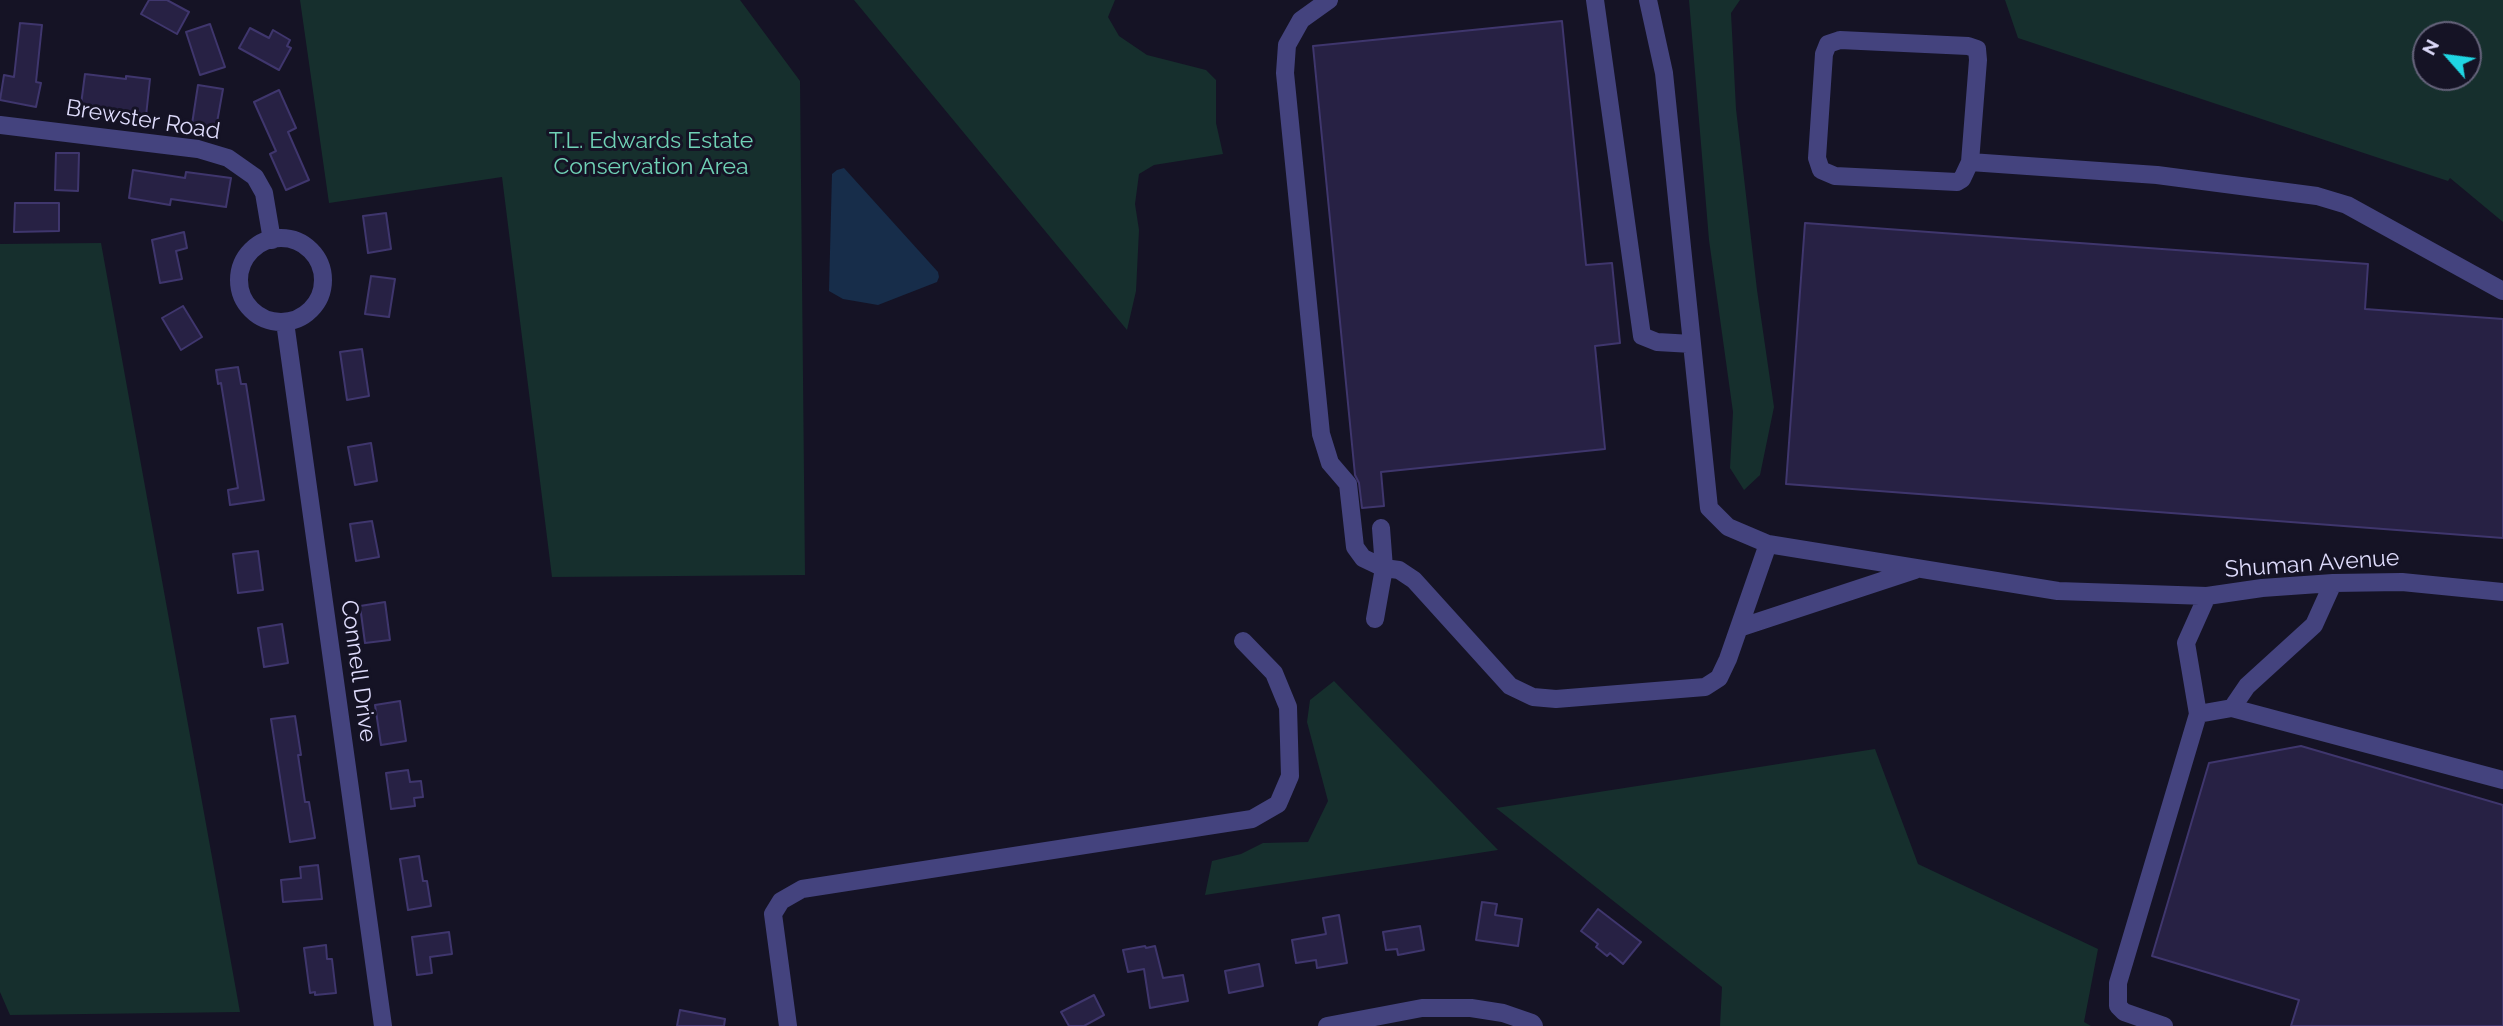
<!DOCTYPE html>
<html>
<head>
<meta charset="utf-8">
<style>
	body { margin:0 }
	#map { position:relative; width:2503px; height:1026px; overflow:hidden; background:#151325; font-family:Raleway,sans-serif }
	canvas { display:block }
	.north { position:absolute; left:2412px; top:21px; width:70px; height:70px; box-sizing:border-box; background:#151325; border:2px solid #65637b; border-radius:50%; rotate:298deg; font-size:19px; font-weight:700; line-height:28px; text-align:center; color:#dedbfb }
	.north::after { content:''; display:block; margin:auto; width:24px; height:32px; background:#1fd6e3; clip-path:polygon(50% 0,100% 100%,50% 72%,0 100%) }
</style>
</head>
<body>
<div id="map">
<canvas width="2503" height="1026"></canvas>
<div class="north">N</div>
</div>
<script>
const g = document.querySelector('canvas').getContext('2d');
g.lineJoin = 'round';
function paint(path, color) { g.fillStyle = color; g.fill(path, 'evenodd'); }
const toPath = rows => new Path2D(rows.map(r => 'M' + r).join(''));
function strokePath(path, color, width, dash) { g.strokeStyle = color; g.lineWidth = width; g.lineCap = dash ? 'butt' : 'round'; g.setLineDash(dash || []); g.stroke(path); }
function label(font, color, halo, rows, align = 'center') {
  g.font = font + ' Raleway,sans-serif'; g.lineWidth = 6; g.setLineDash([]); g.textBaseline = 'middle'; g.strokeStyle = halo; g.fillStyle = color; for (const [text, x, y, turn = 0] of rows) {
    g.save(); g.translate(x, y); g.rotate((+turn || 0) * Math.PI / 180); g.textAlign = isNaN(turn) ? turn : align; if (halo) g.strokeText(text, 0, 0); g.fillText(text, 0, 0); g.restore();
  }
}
const green = toPath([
	[300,0,740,0,800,81,805,575,552,577,502,177,329,203],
	[854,0,1115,0,1108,17,1119,36,1147,55,1206,70,1216,80,1216,123,1223,154,1154,165,1139,174,1135,204,1139,230,1136,291,1127,330],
	[1689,0,1740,0,1731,13,1736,109,1757,290,1774,407,1760,475,1744,490,1730,468,1733,412,1709,240],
	[2005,0,2503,0,2503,222,2450,178,2448,181,2018,38],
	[2426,35,2468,35,2468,77,2426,77],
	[101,243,240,1012,10,1015,0,992,0,244],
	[1334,681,1498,850,1205,895,1212,861,1241,854,1263,843,1308,842,1328,801,1307,722,1310,700],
	[1875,749,1918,864,2098,949,2084,1022,2091,1026,1720,1026,1722,987,1496,808]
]);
const water = toPath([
	[844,168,938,272,939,277,937,282,878,305,843,299,829,291,832,174,837,170]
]);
const building = toPath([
	[149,0,167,0,189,12,177,34,141,14,149,0],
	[1562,21,1586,265,1612,263,1620,343,1595,346,1605,449,1381,472,1384,506,1362,508,1359,483,1355,475,1313,46,1562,21],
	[20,23,42,25,36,82,41,83,36,107,0,100,4,75,14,77,20,23],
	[210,24,225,67,200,75,186,32,210,24],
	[250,28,269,38,273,30,290,40,287,46,291,48,279,70,239,48,250,28],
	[85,74,126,79,126,76,150,79,146,116,103,111,103,115,80,112,85,74],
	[198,85,223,89,216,128,192,124,198,85],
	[279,90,296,128,288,132,309,180,286,190,270,154,276,151,254,102,279,90],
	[56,153,79,153,78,191,55,190,56,153],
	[133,170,185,178,186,172,231,178,226,207,171,199,170,205,129,198,133,170],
	[15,203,59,203,59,231,14,232,15,203],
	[386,213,391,249,368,253,363,216,386,213],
	[1805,223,2368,264,2365,309,2503,319,2503,538,1786,484,1805,223],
	[184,232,187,248,176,251,182,279,160,283,152,240,184,232],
	[371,276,395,279,389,317,365,314,371,276],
	[183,306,202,337,181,350,162,318,183,306],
	[362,349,369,396,347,400,340,352,362,349],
	[238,367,241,384,246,384,264,500,230,505,228,490,238,488,221,383,218,384,216,370,238,367],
	[371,443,377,481,355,485,348,447,371,443],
	[372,521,379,557,356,561,350,524,372,521],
	[258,551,263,590,238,593,233,554,258,551],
	[385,602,390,640,365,643,360,606,385,602],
	[282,624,288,663,264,667,258,628,282,624],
	[400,701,406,741,381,745,375,705,400,701],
	[295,716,301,755,298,755,305,802,309,802,315,838,290,842,271,719,295,716],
	[2301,746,2503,805,2503,1026,2291,1026,2299,1000,2152,956,2209,763,2301,746],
	[408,770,410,782,421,781,423,797,414,798,415,806,391,809,386,773,408,770],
	[419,856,423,881,427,881,431,906,408,910,400,859,419,856],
	[318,865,322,899,283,902,281,880,301,878,300,867,318,865],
	[1482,902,1497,904,1495,915,1522,919,1518,946,1476,940,1482,902],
	[1598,909,1641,942,1623,964,1610,953,1607,956,1596,947,1598,944,1581,931,1598,909],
	[1339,915,1347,963,1317,968,1316,960,1296,963,1292,940,1326,934,1323,918,1339,915],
	[1420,926,1424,950,1398,955,1397,949,1386,950,1383,932,1420,926],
	[449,932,452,954,430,957,432,973,417,975,412,937,449,932],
	[326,945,327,959,332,959,336,993,315,995,315,992,310,993,304,948,326,945],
	[1145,946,1146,948,1155,946,1163,978,1183,975,1188,1001,1150,1008,1144,969,1128,972,1123,950,1145,946],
	[1259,964,1263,986,1229,993,1225,971,1259,964],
	[1094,995,1104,1015,1084,1026,1069,1026,1061,1012,1094,995],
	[680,1010,725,1019,724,1026,677,1026,680,1010]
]);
const minor = toPath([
	[1329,0,1301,20,1287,45,1285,73,1321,434,1330,463,1348,484,1355,547,1363,558,1384,568,1399,570,1414,580,1510,686,1533,697,1556,699,1705,687,1719,678,1728,659,1768,544],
	[1595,0,1642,336,1657,342,1692,344],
	[1648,0,1664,73,1709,508,1728,527,1768,544,2058,591,2207,596,2262,588,2333,583,2402,582,2503,592],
	[1840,40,1968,46,1977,49,1978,60,1970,162,1962,179,1957,182,1835,176,1821,170,1817,158,1824,54,1828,44,1840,40],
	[0,125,198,149,228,158,255,177,264,193,272,240],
	[1970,162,2157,175,2317,196,2347,205,2503,291],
	'239 280a42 42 0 1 1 84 0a42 42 0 1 1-84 0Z',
	[285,322,383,1026],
	[1375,619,1384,568,1381,528],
	[1739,628,1915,570],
	[2232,708,2247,686,2314,625,2333,583],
	[2198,714,2232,708,2503,780],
	[788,1026,773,914,781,901,802,889,1252,819,1278,804,1290,776,1288,707,1274,673,1243,641],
	[1327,1026,1422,1008,1471,1008,1503,1013,1532,1023,1534,1026],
	[2164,1026,2124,1012,2118,1006,2118,983,2198,714,2186,643,2207,596]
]);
const streetNames = [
	["Brewster Road",143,120,9],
	["Shuman Avenue",2312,564,-4],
	["Connell Drive",358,671,82]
];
const parkNames = [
	["T.L. Edwards Estate",651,141],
	["Conservation Area",651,167]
];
paint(green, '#162f2d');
paint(water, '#172d4a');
paint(building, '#272144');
strokePath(building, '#3f366d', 2);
strokePath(minor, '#44437e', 18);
label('23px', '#dedbfb', '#151325', streetNames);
label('23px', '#70d2b6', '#151325', parkNames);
</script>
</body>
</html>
